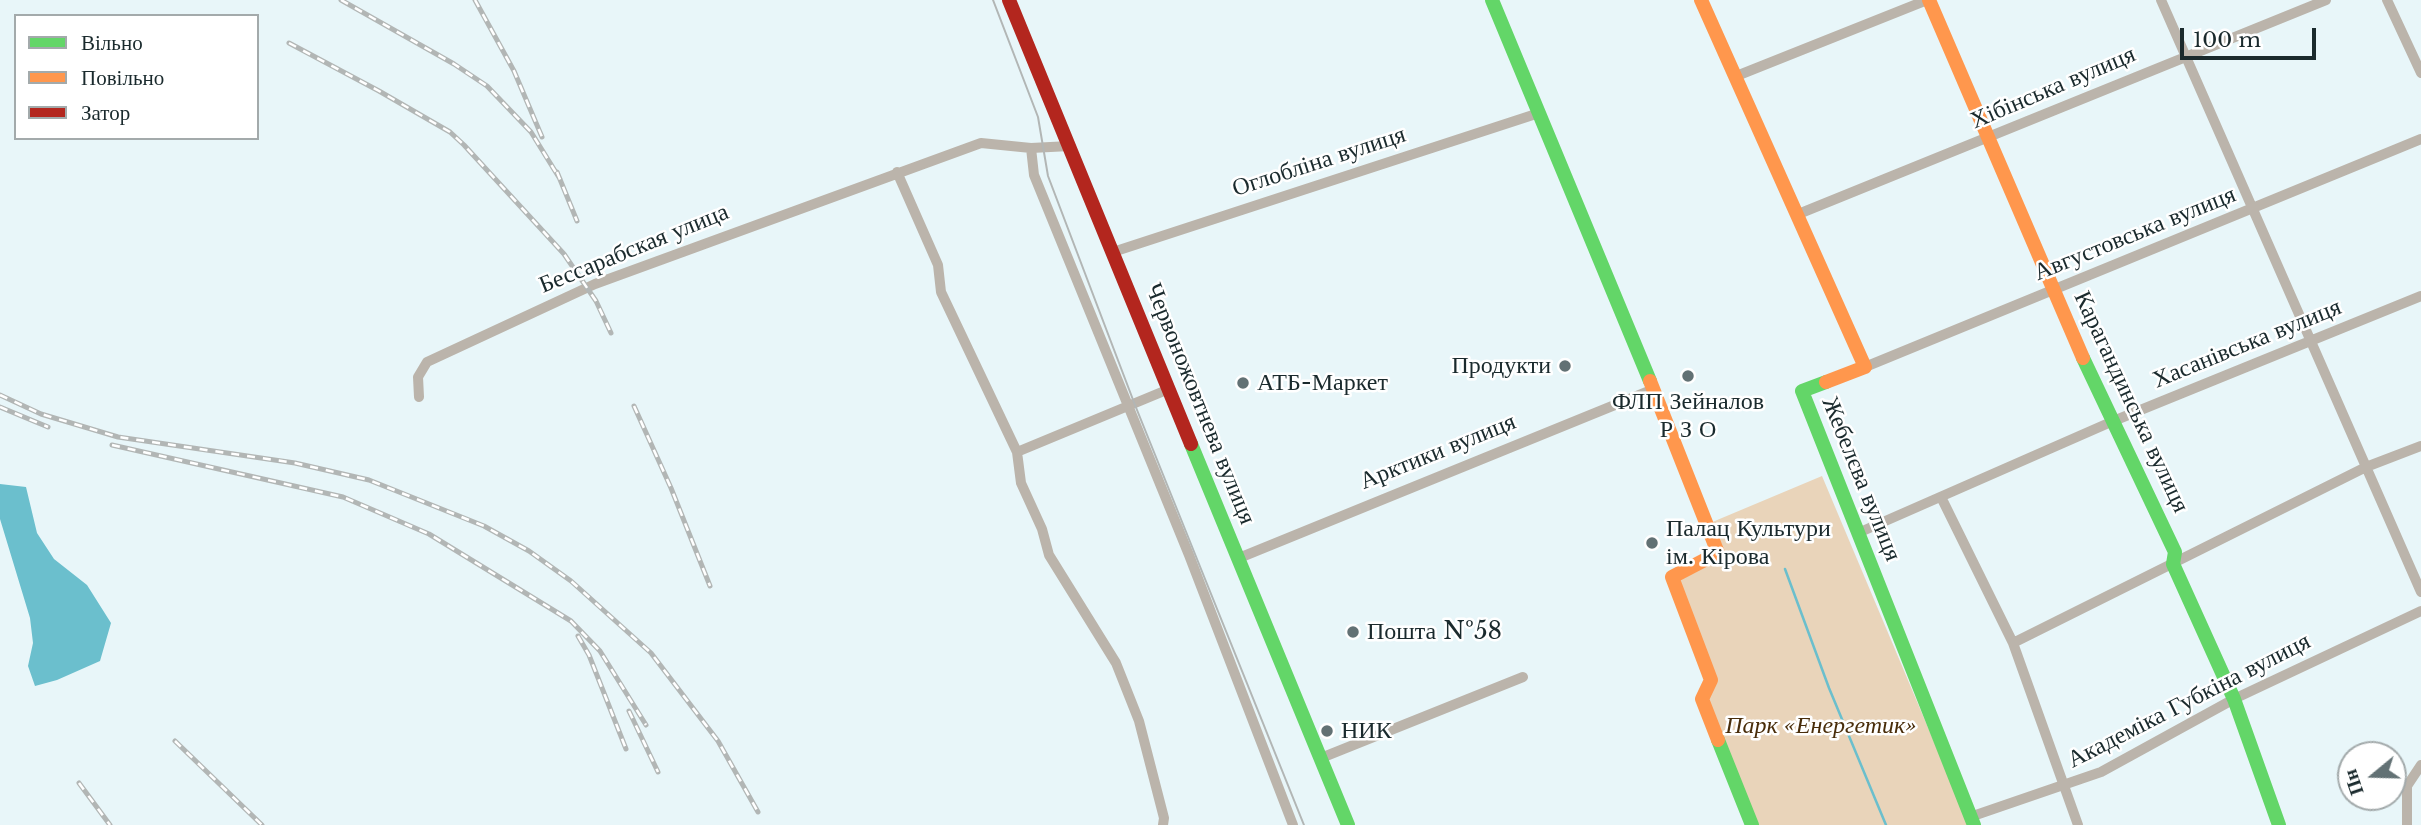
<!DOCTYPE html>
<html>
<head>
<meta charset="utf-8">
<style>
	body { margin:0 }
	#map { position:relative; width:2421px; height:825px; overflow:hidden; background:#e8f6f9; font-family:"Libre Baskerville",serif }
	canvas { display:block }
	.legend { position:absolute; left:14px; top:14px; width:245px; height:126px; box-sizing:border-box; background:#fff; border:2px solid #a3aaab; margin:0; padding:9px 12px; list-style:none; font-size:21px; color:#1a2a2d }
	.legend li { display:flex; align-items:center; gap:14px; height:35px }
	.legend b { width:35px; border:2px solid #a3aaab }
	.north { position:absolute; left:2337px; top:741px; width:70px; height:70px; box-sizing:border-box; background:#fff; border:2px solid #a3aaab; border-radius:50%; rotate:251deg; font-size:19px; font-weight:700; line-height:28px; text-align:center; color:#1a2a2d }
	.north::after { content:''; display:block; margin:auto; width:24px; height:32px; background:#627174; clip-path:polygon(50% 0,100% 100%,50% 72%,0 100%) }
	.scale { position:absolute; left:2180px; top:28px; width:136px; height:32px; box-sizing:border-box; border:4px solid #1a2a2d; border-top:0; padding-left:9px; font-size:21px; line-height:24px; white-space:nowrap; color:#1a2a2d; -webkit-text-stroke:5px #fff; paint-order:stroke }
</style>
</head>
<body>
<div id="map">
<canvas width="2421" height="825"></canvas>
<ul class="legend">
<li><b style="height:9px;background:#63d668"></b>Вільно</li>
<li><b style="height:9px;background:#ff974d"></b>Повільно</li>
<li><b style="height:9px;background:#b3261e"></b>Затор</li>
</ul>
<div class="north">Пн</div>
<div class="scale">100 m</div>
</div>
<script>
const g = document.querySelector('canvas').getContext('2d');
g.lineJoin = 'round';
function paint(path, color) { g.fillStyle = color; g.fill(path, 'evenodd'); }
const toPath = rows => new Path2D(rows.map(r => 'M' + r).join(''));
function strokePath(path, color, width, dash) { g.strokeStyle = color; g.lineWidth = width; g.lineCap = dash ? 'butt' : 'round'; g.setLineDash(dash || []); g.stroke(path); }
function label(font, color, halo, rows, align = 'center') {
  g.font = font + ' "Libre Baskerville",serif'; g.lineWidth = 5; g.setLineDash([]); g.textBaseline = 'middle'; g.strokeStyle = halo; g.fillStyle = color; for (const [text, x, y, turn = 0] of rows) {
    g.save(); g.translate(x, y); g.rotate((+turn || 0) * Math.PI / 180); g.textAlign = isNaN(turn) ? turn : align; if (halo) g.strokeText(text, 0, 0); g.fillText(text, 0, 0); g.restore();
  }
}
const green = toPath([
	[1822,476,1969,825,1756,825,1705,700,1713,681,1675,578,1721,554,1710,523]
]);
const water = toPath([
	[0,484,26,487,37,533,54,559,87,585,111,623,100,661,57,680,35,686,28,666,33,643,30,618,0,519]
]);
const stream = toPath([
	[1785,569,1829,688,1886,825]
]);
const street = toPath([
	[2161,0,2421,592],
	[2387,0,2421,73],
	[1734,77,1927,0],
	[1031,148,1034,175,1189,555,1293,825],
	[897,172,938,265,941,292,1017,452],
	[1796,215,2326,0],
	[1113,252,1539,113],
	[1865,367,2421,139],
	[419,397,418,377,427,362,595,284,981,143,1031,148,1070,146],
	[1941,497,2013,643,2078,825],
	[1858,533,2111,422,2421,296],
	[1239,558,1654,389],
	[2013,643,2366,467,2421,446],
	[1321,758,1523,677],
	[1970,817,2101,772,2234,699,2421,611],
	[1163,825,1164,818,1139,721,1116,663,1049,555,1042,529,1021,483,1017,452,1169,389],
	[2407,825,2407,786,2421,765]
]);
const fast = toPath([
	[1492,0,1650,381],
	[2083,358,2175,552,2173,564,2234,699,2279,825],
	[1826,382,1802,391,1974,825],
	[1191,444,1348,825],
	[1718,740,1752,825]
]);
const slow = toPath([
	[1701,0,1865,367,1826,382],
	[1929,0,2083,358],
	[1650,381,1718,553,1672,577,1711,680,1702,699,1718,740]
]);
const jam = toPath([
	[1009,0,1191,444]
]);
const tram = toPath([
	[993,0,1038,117,1048,176,1135,405,1304,825]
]);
const rail = toPath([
	[341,0,454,64,487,86,531,132,560,179],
	[475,0,514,71,542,137],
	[289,43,379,91,450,132,464,145,564,254,596,301,611,333],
	[557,172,577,221],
	[0,395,41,414,118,437,295,463,369,480,484,526,529,551,571,581,651,653,718,741,758,812],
	[634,406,671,488,710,586],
	[0,407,48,427],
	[112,445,343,497,429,534,571,621,600,651,646,725],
	[578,636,589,655,626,749],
	[629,711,658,772],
	[175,741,262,825],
	[79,783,110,825]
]);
const markers = [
	[1565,366,7,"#627174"],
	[1688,376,7,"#627174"],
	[1243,383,7,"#627174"],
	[1652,543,7,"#627174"],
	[1353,632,7,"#627174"],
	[1327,731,7,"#627174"]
];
const streetNames = [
	["Хібінська вулиця",2053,88,-23],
	["Оглобліна вулиця",1319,162,-18],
	["Августовська вулиця",2135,234,-22],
	["Бессарабская улица",634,249,-22],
	["Хасанівська вулиця",2247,344,-22],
	["Карагандинська вулиця",2131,402,65],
	["Червоножовтнева вулиця",1200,404,68],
	["Арктики вулиця",1438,452,-22],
	["Жебелєва вулиця",1861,479,68],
	["Академіка Губкіна вулиця",2189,701,-27]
];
const poiNames = [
	["Продукти",1551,366,"right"],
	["АТБ-Маркет",1257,383],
	["ФЛП Зейналов",1688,402,"center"],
	["Р З О",1688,430,"center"],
	["Палац Культури",1666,529],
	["ім. Кірова",1666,557],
	["Пошта №58",1367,632],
	["НИК",1341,731]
];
const parkNames = [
	["Парк «Енергетик»",1821,726]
];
paint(green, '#e9d4ba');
paint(water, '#6bbfcd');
strokePath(stream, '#6bbfcd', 2.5);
strokePath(street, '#bbb4ab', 10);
strokePath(fast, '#63d668', 14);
strokePath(slow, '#ff974d', 14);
strokePath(jam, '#b3261e', 14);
strokePath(tram, '#b2b6b5', 2);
strokePath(rail, '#b2b6b5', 5);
strokePath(rail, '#fff', 2.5, [8]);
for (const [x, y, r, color] of markers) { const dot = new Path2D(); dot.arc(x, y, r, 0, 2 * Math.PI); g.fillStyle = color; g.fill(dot); strokePath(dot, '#fff', 2.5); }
label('24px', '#1a2a2d', '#fff', streetNames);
label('24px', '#1a2a2d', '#fff', poiNames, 'left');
label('italic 24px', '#492d0a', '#fff', parkNames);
</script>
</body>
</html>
